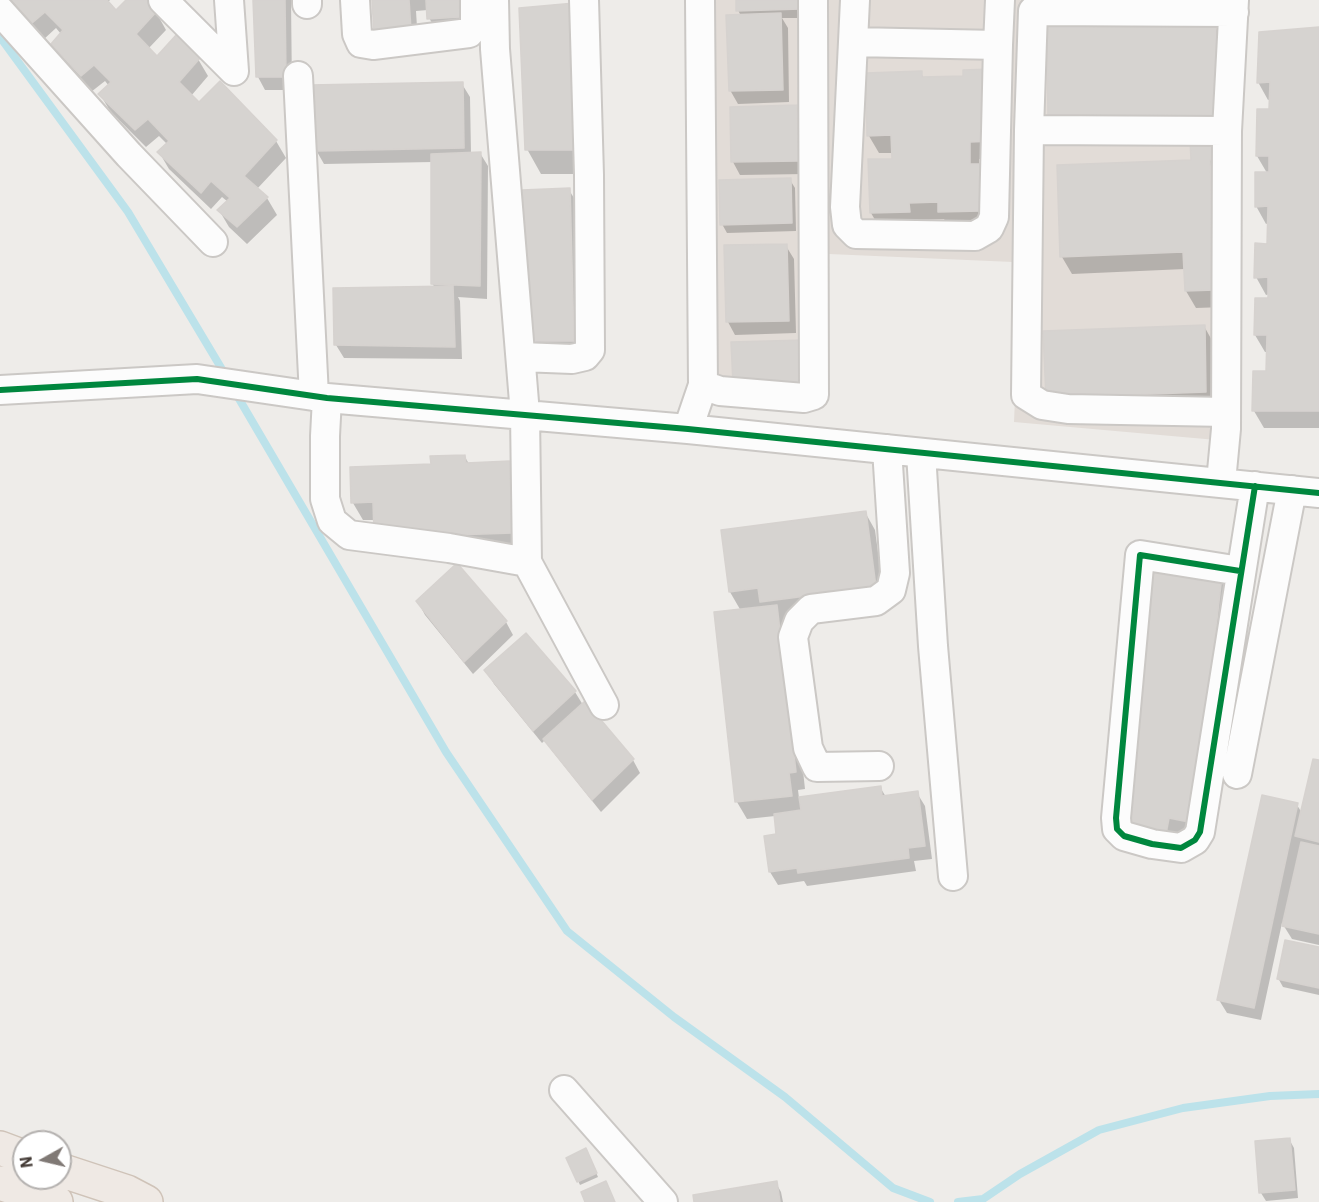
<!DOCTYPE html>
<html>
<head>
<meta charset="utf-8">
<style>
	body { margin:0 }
	#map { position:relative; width:1319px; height:1202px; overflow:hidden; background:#eeece9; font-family:"IBM Plex Sans",sans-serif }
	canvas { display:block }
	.north { position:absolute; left:12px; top:1130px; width:60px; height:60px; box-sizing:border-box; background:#fff; border:2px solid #b4b1af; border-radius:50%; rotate:262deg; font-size:16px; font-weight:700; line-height:24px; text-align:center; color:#443b36 }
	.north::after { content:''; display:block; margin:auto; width:21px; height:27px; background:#807975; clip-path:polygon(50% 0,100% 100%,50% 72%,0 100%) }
</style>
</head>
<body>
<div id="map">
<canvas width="1319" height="1202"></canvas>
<div class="north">N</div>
</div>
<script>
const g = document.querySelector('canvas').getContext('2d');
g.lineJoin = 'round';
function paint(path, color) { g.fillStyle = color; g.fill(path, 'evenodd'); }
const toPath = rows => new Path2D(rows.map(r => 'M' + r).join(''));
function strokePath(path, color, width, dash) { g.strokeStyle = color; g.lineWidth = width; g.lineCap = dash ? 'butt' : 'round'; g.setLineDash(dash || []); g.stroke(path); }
const residential = toPath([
	[715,0,1029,0,1013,262,829,254,818,408,716,403],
	[1032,0,1243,0,1239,442,1014,422]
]);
const shadow = toPath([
	[6,0,110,0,107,3,116,12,128,0,145,0,156,12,166,30,148,49,157,58,198,59,208,76,191,96,199,104,276,141,286,158,257,189,267,198,277,215,247,244,229,227,219,210,228,202,222,197,211,209,169,169,159,152,167,144,159,136,146,147,110,111,100,94,109,86,105,81,91,92,63,61,53,44,61,34,56,28,43,40],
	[254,0,291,0,292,90,265,90,258,77],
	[373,0,465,0,467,30,437,31,429,18,428,10,416,11,418,43],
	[738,0,804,0,805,18,782,18,788,28,789,102,738,104,730,90,741,16,738,10],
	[520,10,591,174,541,174,527,149],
	[1215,27,1225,44,1224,307,1196,308,1186,291,1185,269,1072,274,1062,257,1193,161,1192,141,1059,138],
	[1319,29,1319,428,1264,428,1254,411,1267,372,1268,352,1265,352,1255,335,1270,299,1270,294,1266,295,1256,277,1269,245,1269,223,1266,224,1256,206,1267,173,1257,156,1258,111,1271,111,1271,99,1268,100,1258,82],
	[921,73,924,79,1003,158,979,159,979,164,989,182,990,228,950,229,944,219,918,220,919,229,881,230,871,213,870,161,893,160,893,153,879,153,869,136],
	[462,84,470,97,471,153,480,153,488,166,487,299,458,297,460,301,462,359,344,358,336,345,435,288,432,283,433,162,324,164,316,150],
	[796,107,804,120,805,174,740,175,733,162],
	[790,180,795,188,796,231,727,233,722,224],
	[569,190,584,214,587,365,549,366,535,341],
	[786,246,794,259,796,333,735,335,728,322,726,247],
	[1204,326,1214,344,1215,409,1058,415],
	[465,457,469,464,509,463,519,480,522,550,375,520,363,520,353,503,432,465],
	[865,512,875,530,885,604,783,618,787,624,805,789,798,790,799,798,880,787,886,797,917,793,925,806,932,859,914,861,916,871,807,886,804,881,778,885,770,872,765,837,778,835,775,816,747,819,737,802,741,611,730,592],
	[457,565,506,622,513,635,473,674,425,615,418,602],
	[1221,576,1231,594,1203,839,1138,849],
	[486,670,575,692,583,705,633,760,640,773,601,812,553,752,545,740,542,743,494,684],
	[1319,762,1319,945,1292,939,1282,923,1261,1020,1227,1013,1219,1000,1297,805,1302,813],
	[1319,949,1319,995,1283,987,1278,978],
	[1289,1139,1294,1148,1298,1198,1266,1201,1261,1193],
	[588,1154,598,1177,580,1185,568,1159],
	[776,1183,781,1192,783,1202,696,1202]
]);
const stream = toPath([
	[0,37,128,212,226,376],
	[235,392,446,752,567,931,674,1017,785,1097,893,1188,930,1202],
	[958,1202,983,1199,1020,1174,1099,1130,1183,1108,1270,1096,1319,1094]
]);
const building = toPath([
	[11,0,107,0,116,10,126,0,147,0,157,11,136,34,157,56,177,34,200,58,179,82,199,102,220,81,277,140,244,176,268,197,237,227,217,210,230,198,211,181,201,193,157,152,169,141,148,119,135,130,98,94,111,82,94,65,81,76,51,44,63,30,45,12,32,23,11,0],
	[253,0,285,0,286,77,256,77,253,0],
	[372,0,409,0,411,30,374,33,372,0],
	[426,0,459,0,460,17,427,19,426,0],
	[736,0,801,0,801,9,736,11,736,0],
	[575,3,577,150,525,150,519,8,575,3],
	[781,13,783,90,729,91,726,15,781,13],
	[1216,25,1216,121,1048,121,1047,26,1216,25],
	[1319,27,1319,411,1252,411,1253,371,1266,371,1267,335,1254,335,1255,298,1268,298,1268,277,1254,278,1255,243,1267,244,1268,206,1255,207,1255,172,1269,172,1269,156,1256,156,1257,109,1269,109,1270,82,1257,83,1259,32,1319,27],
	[992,69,994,141,970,142,970,164,980,164,981,211,938,212,938,202,909,203,910,212,870,213,868,159,892,159,891,135,867,136,866,73,922,71,922,77,963,76,963,70,992,69],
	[463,82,464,148,315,151,310,85,463,82],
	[797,105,799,161,731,162,730,107,797,105],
	[1223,139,1223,159,1210,160,1215,290,1185,291,1183,252,1060,257,1057,165,1191,160,1190,140,1223,139],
	[481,152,480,286,431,284,431,154,481,152],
	[791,178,792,223,720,225,719,180,791,178],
	[570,188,574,341,534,341,522,190,570,188],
	[787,244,789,321,726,322,724,245,787,244],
	[453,286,455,347,334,345,333,288,453,286],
	[1205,325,1206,392,1046,398,1043,331,1205,325],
	[805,340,806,389,733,383,731,342,805,340],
	[465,455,466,463,510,461,512,533,423,536,374,533,373,502,351,503,350,467,431,464,430,456,465,455],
	[866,511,876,587,760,602,758,588,729,592,721,530,866,511],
	[457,563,507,621,464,662,416,601,457,563],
	[1150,566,1222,575,1194,823,1169,818,1165,839,1126,832,1150,566],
	[777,605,796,772,789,773,792,796,735,802,714,612,777,605],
	[526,633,576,691,533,731,484,670,526,633],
	[585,701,634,759,592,800,543,739,585,701],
	[1313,759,1319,760,1319,842,1295,836,1313,759],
	[881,786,882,796,918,791,925,846,908,848,909,858,798,873,797,868,769,872,764,836,776,834,774,814,801,810,799,797,881,786],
	[1262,795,1298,803,1254,1008,1217,1000,1262,795],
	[1301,842,1319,846,1319,934,1282,926,1301,842],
	[1285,940,1319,947,1319,988,1277,979,1285,940],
	[1290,1138,1295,1190,1259,1193,1255,1141,1290,1138],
	[586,1148,597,1173,577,1182,566,1158,586,1148],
	[606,1181,615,1202,585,1202,581,1192,606,1181],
	[777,1181,780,1202,694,1202,693,1195,777,1181]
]);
const minor = toPath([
	[163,0,234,71,229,0],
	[307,0,307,4],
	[355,0,357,34,361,43,373,45,469,33,475,25,475,0],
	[494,0,495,49,525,414,527,562,604,705],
	[0,11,129,155,213,242],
	[853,42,998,45,994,217,989,228,975,236,856,234,847,225,845,207,853,42,855,0],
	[998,45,1000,0],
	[298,76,314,396],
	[1029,130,1227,131],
	[521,357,572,359,585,356,590,350,589,175,584,0],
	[703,385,720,391,804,398,814,395,813,0],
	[0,390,197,379,327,398,688,429,1319,493],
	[327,398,325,436,325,499,332,521,349,535,449,548,527,562],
	[1226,412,1068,409,1042,405,1026,395,1029,130,1033,11,1234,12],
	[688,429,703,385,700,0],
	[921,453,933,646,953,876],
	[1221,482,1226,429,1227,131,1234,0],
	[1240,571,1140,555,1116,818,1117,829,1124,836,1152,844,1181,848,1195,840,1200,832,1255,486],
	[879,766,817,767,808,748,793,637,799,621,811,609,876,601,891,590,895,573,887,449],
	[1237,774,1292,490],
	[564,1090,663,1202]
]);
const primary = toPath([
	[0,1148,24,1157],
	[60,1170,127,1192,146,1202],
	[0,1183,56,1202]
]);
const cycleway = toPath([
	[0,390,197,379,327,398,688,429,1319,493],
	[1240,571,1140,555,1116,818,1117,829,1124,836,1152,844,1181,848,1195,840,1200,832,1255,486]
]);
paint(residential, '#e2dcd7');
paint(shadow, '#0003');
strokePath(stream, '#bce2ea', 8);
paint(building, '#d6d3d0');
strokePath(building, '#d6d2cf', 1.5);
strokePath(minor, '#cbc8c5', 32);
strokePath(primary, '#cfc3b8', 36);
strokePath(minor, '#fcfcfc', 28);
strokePath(primary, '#efe9e4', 33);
strokePath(cycleway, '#00873e', 6);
</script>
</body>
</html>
